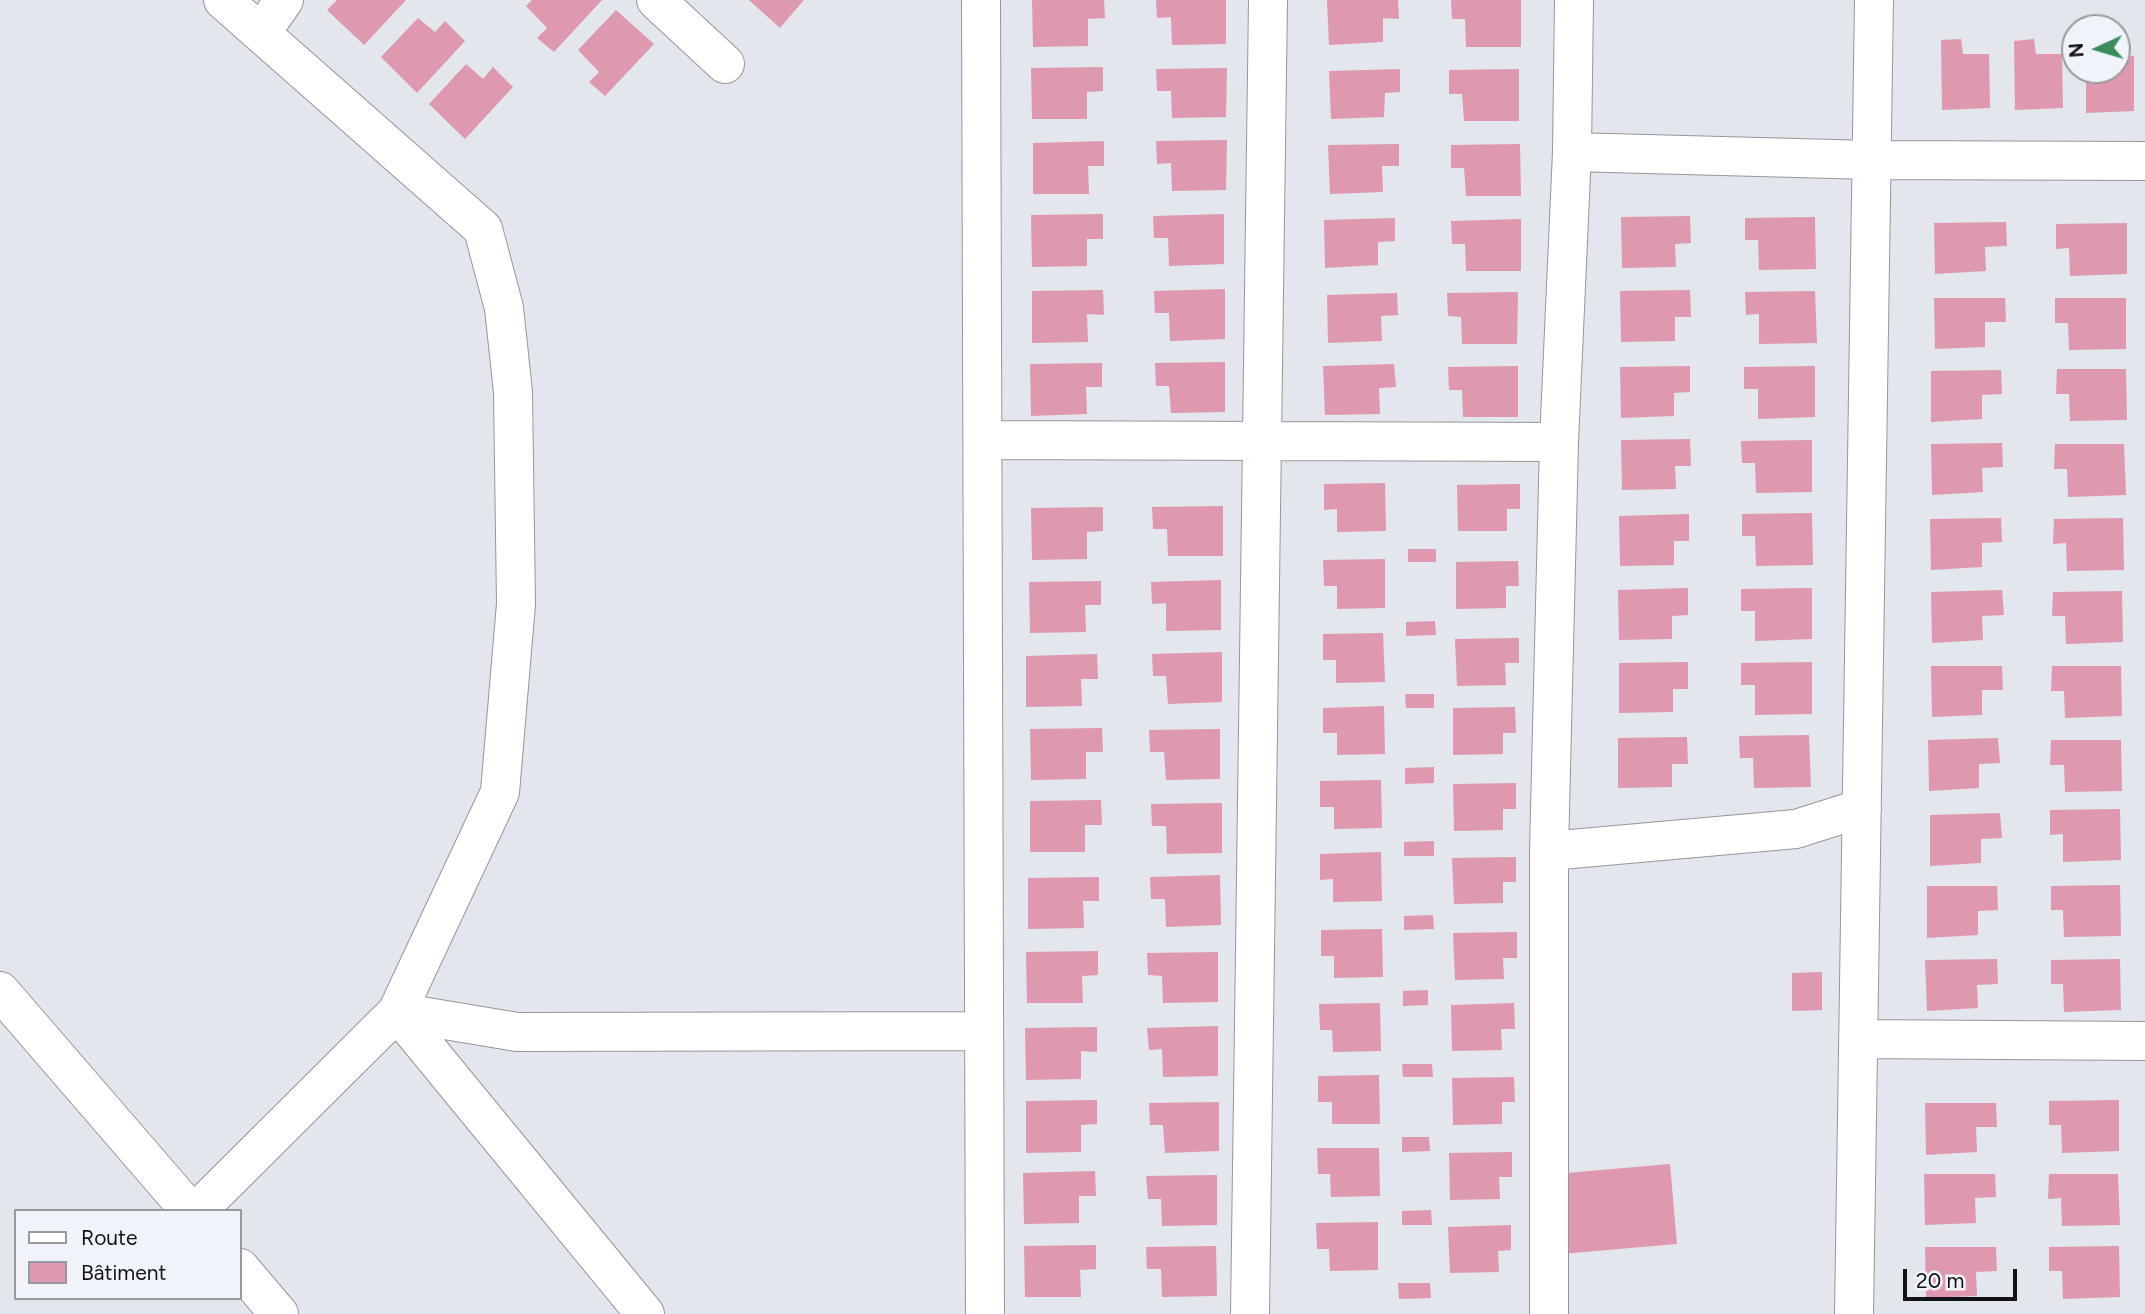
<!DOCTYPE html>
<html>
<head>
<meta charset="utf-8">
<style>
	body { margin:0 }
	#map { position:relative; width:2145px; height:1314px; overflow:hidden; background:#e3e6ec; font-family:Figtree,sans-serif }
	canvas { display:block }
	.legend { position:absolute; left:14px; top:1209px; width:228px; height:91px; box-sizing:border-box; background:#f0f4fa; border:2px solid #979a9e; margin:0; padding:9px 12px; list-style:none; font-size:21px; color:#121315 }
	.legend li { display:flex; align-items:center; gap:14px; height:35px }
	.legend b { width:35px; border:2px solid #979a9e }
	.north { position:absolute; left:2061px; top:14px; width:70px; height:70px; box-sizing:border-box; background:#f0f4fa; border:2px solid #979a9e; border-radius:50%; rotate:266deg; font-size:19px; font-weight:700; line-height:28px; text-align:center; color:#121315 }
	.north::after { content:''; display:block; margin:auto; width:24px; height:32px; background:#3b8b5b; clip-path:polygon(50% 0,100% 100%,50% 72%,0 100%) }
	.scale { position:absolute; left:1903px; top:1269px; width:114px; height:32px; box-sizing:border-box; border:4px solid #121315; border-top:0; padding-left:9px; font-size:21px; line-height:24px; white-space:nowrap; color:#121315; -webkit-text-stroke:5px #f0f4fa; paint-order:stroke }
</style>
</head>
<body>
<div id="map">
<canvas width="2145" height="1314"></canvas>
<ul class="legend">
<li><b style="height:9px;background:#fff"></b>Route</li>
<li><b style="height:19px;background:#de98af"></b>Bâtiment</li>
</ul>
<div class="north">N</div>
<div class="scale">20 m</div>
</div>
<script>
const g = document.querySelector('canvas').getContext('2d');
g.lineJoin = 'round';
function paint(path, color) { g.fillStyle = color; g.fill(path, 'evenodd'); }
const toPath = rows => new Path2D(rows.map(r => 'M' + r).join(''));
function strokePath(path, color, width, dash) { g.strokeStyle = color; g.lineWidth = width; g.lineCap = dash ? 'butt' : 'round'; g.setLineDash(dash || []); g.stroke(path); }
const building = toPath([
	[337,0,406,0,364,45,327,10],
	[532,0,602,0,554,52,537,38,547,28,526,6],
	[749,0,804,0,780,28],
	[1032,0,1104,0,1105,18,1088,19,1088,46,1033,47],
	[1156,0,1226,0,1226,44,1172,45,1171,17,1157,18],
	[1327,0,1398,0,1399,19,1383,18,1383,42,1329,45],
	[1451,0,1521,0,1521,47,1466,47,1465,19,1452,19],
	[616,10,654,44,605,96,589,82,599,72,578,50],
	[418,18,435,32,445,21,465,41,417,93,381,57],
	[1961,39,1963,54,1989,54,1990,108,1942,110,1941,40],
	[2034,39,2036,54,2062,54,2063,108,2015,110,2014,41],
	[2117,56,2134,56,2134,111,2086,113,2086,70,2117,70],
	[466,64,483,79,493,67,513,87,465,139,429,104],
	[1103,67,1103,91,1087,92,1087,119,1032,119,1031,68],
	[1227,68,1226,117,1172,118,1171,91,1157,91,1156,69],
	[1400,69,1400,92,1385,93,1384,117,1331,119,1329,71],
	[1519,69,1519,121,1464,121,1462,94,1449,94,1449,70],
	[1227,140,1226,190,1172,191,1171,163,1157,164,1156,141],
	[1104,141,1104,166,1088,166,1089,194,1033,194,1033,143],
	[1399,144,1399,166,1382,166,1383,192,1330,194,1328,145],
	[1520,144,1521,196,1466,196,1464,168,1451,168,1451,145],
	[1103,214,1103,239,1087,239,1087,266,1032,267,1031,215],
	[1224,214,1224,264,1169,266,1168,238,1154,238,1153,216],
	[1690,216,1691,243,1675,244,1676,267,1622,268,1621,217],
	[1815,217,1816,269,1759,270,1758,240,1745,240,1745,218],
	[1395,218,1395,241,1378,242,1378,265,1325,268,1324,220],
	[1521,219,1521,271,1466,271,1465,244,1452,244,1451,221],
	[2006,222,2007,246,1985,247,1986,271,1935,274,1934,223],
	[2127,223,2127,274,2070,276,2069,248,2056,249,2056,224],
	[1225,289,1225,339,1170,341,1169,313,1155,313,1154,291],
	[1103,290,1104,315,1087,314,1088,342,1032,343,1032,291],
	[1690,290,1691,317,1675,317,1675,341,1621,342,1620,291],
	[1815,291,1817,343,1759,344,1759,314,1746,315,1745,292],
	[1518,292,1517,344,1462,344,1461,317,1448,316,1447,293],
	[1397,293,1398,315,1381,316,1382,341,1328,343,1327,295],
	[1934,298,2005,298,2006,322,1985,322,1985,347,1935,349],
	[2055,298,2126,298,2126,349,2069,350,2068,323,2055,323],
	[1225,362,1225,412,1171,413,1169,386,1156,386,1155,363],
	[1102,363,1102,387,1086,387,1087,414,1031,416,1030,364],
	[1394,364,1396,387,1379,388,1380,414,1325,415,1323,366],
	[1518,366,1518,417,1463,417,1462,390,1449,390,1448,367],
	[1690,366,1690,392,1674,393,1674,416,1621,418,1620,367],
	[1815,366,1815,417,1758,419,1758,389,1744,389,1744,367],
	[2057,369,2126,369,2127,420,2070,421,2069,394,2056,394],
	[2001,370,2002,394,1982,395,1982,419,1931,422,1931,371],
	[1690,439,1691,466,1675,466,1676,489,1622,490,1621,440],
	[1812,440,1812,492,1756,493,1755,463,1742,463,1741,441],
	[2002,443,2003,467,1982,468,1983,492,1932,495,1931,444],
	[2055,444,2124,444,2126,495,2068,497,2067,469,2054,469],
	[1385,483,1386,531,1337,532,1337,509,1324,510,1324,484],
	[1520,484,1520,509,1507,509,1507,531,1458,531,1457,485],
	[1223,506,1223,556,1168,556,1167,529,1153,529,1152,507],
	[1103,507,1103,531,1087,532,1087,559,1032,560,1031,508],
	[1812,513,1813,565,1756,566,1755,536,1742,536,1742,514],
	[1689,514,1689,541,1674,541,1674,565,1620,566,1619,516],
	[2001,518,2002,542,1982,543,1982,567,1931,570,1930,519],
	[2123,518,2124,570,2067,571,2066,543,2053,544,2054,519],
	[1408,549,1436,549,1436,562,1408,562],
	[1385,559,1385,608,1337,609,1337,586,1324,586,1323,560],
	[1518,561,1519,586,1506,586,1506,608,1456,609,1456,562],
	[1221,580,1221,630,1166,631,1166,603,1152,604,1151,582],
	[1101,581,1101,605,1085,605,1086,632,1030,633,1029,582],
	[1688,588,1688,615,1672,616,1672,639,1619,640,1618,590],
	[1812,588,1812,639,1755,641,1755,611,1741,611,1741,589],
	[2002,590,2004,615,1982,616,1983,640,1932,643,1931,592],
	[2122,591,2123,642,2066,644,2065,616,2052,616,2053,592],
	[1435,621,1436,635,1406,636,1406,622],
	[1383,633,1385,682,1336,683,1336,660,1323,660,1323,634],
	[1519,638,1519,663,1505,663,1506,685,1457,686,1455,639],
	[1222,652,1222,702,1168,704,1166,676,1153,676,1152,654],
	[1097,654,1098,679,1081,679,1082,706,1026,707,1026,656],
	[1688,662,1688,689,1673,689,1673,712,1619,713,1619,663],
	[1812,662,1812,714,1755,715,1755,685,1741,685,1741,663],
	[1931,666,2002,666,2003,690,1982,690,1982,715,1932,717],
	[2052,666,2121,666,2122,716,2065,718,2064,691,2051,691],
	[1405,694,1434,694,1434,708,1406,708],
	[1384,706,1385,754,1337,755,1337,733,1323,733,1323,708],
	[1515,707,1516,733,1503,733,1503,754,1453,755,1453,708],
	[1102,728,1103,752,1086,752,1086,779,1031,780,1030,729],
	[1220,729,1220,779,1166,780,1164,752,1150,752,1149,730],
	[1809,735,1811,787,1754,788,1753,758,1740,758,1739,736],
	[1687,737,1688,764,1672,764,1672,787,1618,788,1618,738],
	[1998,738,2000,763,1979,764,1979,788,1929,791,1928,740],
	[2051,740,2121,740,2122,791,2065,792,2064,765,2050,765],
	[1434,767,1434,783,1405,784,1405,768],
	[1381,780,1382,828,1334,829,1334,807,1320,807,1320,781],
	[1516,783,1516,809,1503,809,1503,830,1454,831,1453,784],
	[1101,800,1102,825,1085,825,1085,852,1030,852,1030,801],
	[1222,803,1222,853,1167,854,1166,826,1152,826,1151,804],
	[2120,809,2121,860,2063,862,2063,834,2050,835,2050,810],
	[2000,813,2002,838,1981,839,1981,863,1930,866,1930,815],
	[1434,841,1434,856,1404,856,1404,842],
	[1381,852,1382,901,1333,902,1333,879,1320,880,1320,854],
	[1516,857,1516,882,1503,882,1503,903,1454,904,1452,858],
	[1220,875,1221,925,1166,927,1165,899,1151,899,1150,877],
	[1099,877,1099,901,1083,901,1084,928,1028,929,1028,878],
	[2120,885,2121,936,2064,937,2063,910,2051,910,2051,886],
	[1927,886,1997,886,1998,910,1978,911,1978,935,1927,938],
	[1433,915,1434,929,1404,930,1404,916],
	[1382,929,1383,977,1334,978,1334,956,1321,956,1321,930],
	[1517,932,1517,958,1503,958,1504,979,1455,980,1453,933],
	[1098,951,1098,975,1082,976,1083,1003,1027,1003,1026,952],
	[1218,952,1218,1002,1163,1003,1162,976,1148,975,1147,953],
	[1997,959,1998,984,1977,985,1978,1008,1927,1011,1925,960],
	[2120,959,2121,1010,2064,1012,2063,984,2051,984,2051,960],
	[1822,972,1822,1010,1792,1011,1792,973],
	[1428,990,1428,1005,1403,1006,1403,991],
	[1380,1003,1381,1051,1333,1052,1332,1030,1320,1030,1319,1004],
	[1514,1003,1515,1029,1501,1029,1502,1050,1452,1051,1451,1005],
	[1218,1026,1218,1076,1163,1077,1162,1049,1149,1050,1147,1028],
	[1097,1027,1097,1052,1081,1051,1081,1079,1026,1080,1025,1028],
	[1402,1064,1432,1064,1433,1077,1403,1077],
	[1379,1075,1380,1124,1332,1124,1332,1102,1318,1102,1318,1076],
	[1514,1077,1515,1102,1502,1102,1502,1124,1453,1125,1452,1078],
	[1097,1100,1097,1124,1081,1125,1081,1152,1026,1153,1026,1101],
	[2119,1100,2119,1151,2062,1153,2061,1125,2049,1125,2049,1101],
	[1219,1102,1219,1151,1165,1153,1163,1125,1150,1125,1149,1103],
	[1925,1103,1996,1103,1997,1127,1976,1127,1977,1152,1926,1155],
	[1402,1137,1429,1137,1430,1151,1402,1152],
	[1317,1148,1379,1148,1380,1196,1331,1197,1330,1174,1318,1174],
	[1512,1152,1512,1177,1499,1177,1500,1199,1450,1200,1449,1153],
	[1670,1164,1677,1244,1561,1254,1555,1174],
	[1095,1171,1096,1196,1079,1196,1079,1223,1024,1224,1023,1173],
	[1924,1174,1995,1174,1996,1197,1975,1198,1976,1223,1925,1225],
	[2049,1174,2118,1174,2120,1225,2062,1226,2061,1198,2048,1199],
	[1217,1175,1217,1225,1162,1226,1161,1199,1148,1199,1146,1176],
	[1431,1210,1432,1225,1402,1225,1402,1211],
	[1378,1222,1378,1270,1330,1271,1329,1249,1317,1249,1316,1223],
	[1511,1225,1511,1250,1498,1251,1499,1272,1450,1273,1448,1227],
	[1096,1245,1096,1269,1080,1270,1081,1297,1025,1297,1024,1246],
	[1216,1246,1217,1296,1162,1297,1161,1269,1147,1269,1146,1247],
	[2119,1246,2120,1297,2063,1299,2062,1271,2049,1271,2049,1247],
	[1925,1247,1996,1247,1997,1271,1976,1272,1977,1296,1926,1298],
	[1398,1283,1430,1283,1431,1298,1399,1299]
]);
const street = toPath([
	[656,0,725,64],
	[981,0,985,1314],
	[261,33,284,0],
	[1572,152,1871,160,2145,161],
	[983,440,1559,442],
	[1549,851,1796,829,1862,808],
	[0,991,190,1211],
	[397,1012,517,1032,984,1031],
	[397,1012,645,1314],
	[1858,1039,2145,1041],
	[197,1211,397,1012,500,792,516,604,513,392,504,308,483,229,223,0],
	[240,1268,279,1314],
	[1250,1314,1268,0],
	[1549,1314,1549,851,1559,442,1572,152,1574,0],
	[1854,1314,1874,0]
]);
paint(building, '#de98af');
strokePath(street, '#94979d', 40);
strokePath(street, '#fff', 38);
</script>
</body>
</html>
